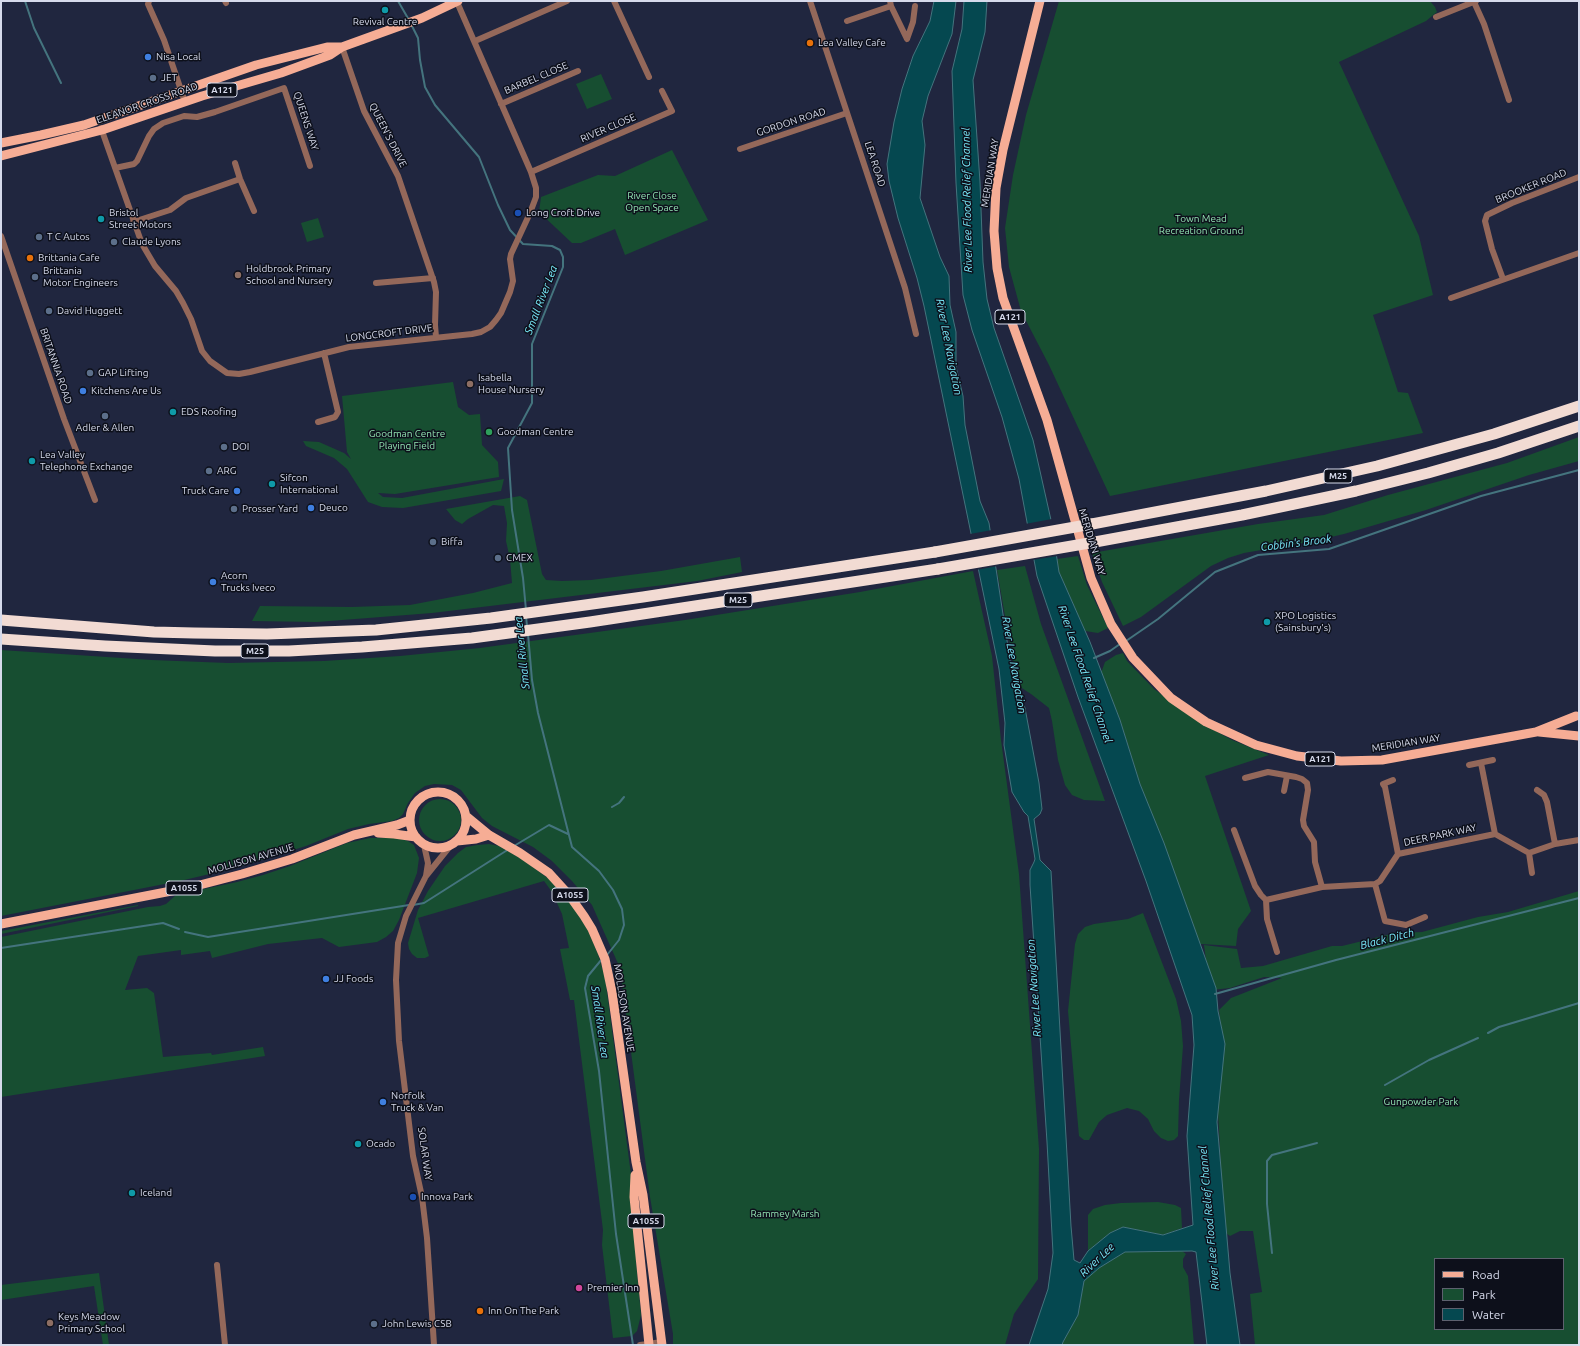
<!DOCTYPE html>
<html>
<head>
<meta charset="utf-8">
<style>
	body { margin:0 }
	#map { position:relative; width:1580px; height:1346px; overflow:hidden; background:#20263f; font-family:Ubuntu,sans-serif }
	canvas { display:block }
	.frame { position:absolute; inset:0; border:2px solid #d6daeb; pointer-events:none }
	.legend { position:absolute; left:1434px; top:1258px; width:130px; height:72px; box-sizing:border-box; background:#0d101b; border:1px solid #5d616e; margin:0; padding:5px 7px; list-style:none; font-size:12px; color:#d6daeb }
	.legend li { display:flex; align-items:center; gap:8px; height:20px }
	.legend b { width:20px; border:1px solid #5d616e }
</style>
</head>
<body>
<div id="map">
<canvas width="1580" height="1346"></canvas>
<div class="frame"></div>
<ul class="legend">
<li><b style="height:5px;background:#f6ad95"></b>Road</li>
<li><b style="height:11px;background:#174e31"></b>Park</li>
<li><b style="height:11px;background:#054850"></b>Water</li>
</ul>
</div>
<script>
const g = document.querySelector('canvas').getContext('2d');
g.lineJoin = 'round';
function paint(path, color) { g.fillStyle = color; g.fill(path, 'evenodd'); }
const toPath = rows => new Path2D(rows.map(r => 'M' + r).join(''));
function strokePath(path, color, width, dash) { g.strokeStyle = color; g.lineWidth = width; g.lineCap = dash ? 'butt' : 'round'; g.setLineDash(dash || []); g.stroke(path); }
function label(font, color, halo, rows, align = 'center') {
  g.font = font + ' Ubuntu,sans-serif'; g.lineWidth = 3; g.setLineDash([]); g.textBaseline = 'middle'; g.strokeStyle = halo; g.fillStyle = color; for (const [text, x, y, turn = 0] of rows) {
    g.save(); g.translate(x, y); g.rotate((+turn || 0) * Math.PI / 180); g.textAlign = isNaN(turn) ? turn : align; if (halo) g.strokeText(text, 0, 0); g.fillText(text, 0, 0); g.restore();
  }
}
const green = toPath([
	[1059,1,1430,1,1435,7,1437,12,1426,21,1339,62,1419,236,1433,295,1373,315,1398,392,1408,393,1423,433,1110,496,1049,365,1021,311,1009,267,1005,228,1013,175,1026,115],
	[601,74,612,99,587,109,576,84],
	[672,150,708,220,625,255,615,229,581,243,572,243,539,212,541,197,598,175,615,176],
	[318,218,324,237,307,242,301,223],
	[453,382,458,407,469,415,480,414,482,445,498,462,499,477,395,494,378,493,383,497,402,498,504,479,501,491,403,508,382,507,368,502,347,469,334,458,306,446,303,441,319,442,344,453,351,459,347,452,342,396],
	[1579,437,1579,461,1529,475,1426,510,1344,534,1314,541,1244,553,1228,558,1211,566,1141,617,1123,626,1102,582,1092,553,1258,524,1324,515,1388,495,1507,463],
	[520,496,527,500,542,574,546,580,562,581,591,580,661,571,740,557,742,572,697,581,432,613,317,622,252,621,260,606,352,607,410,605,473,593,512,583,510,559,506,541,507,523,504,506,493,505,468,519,462,524,455,520,446,509],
	[1078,556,1087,585,1108,628,1098,633,1085,631,1059,572,1057,559],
	[1025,566,1041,624,1105,801,1084,800,1072,795,1065,785,1058,760,1052,721,1049,708,1031,694,1017,685,997,570],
	[973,571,992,656,1001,740,1019,874,1039,1149,1038,1279,1014,1314,1005,1345,673,1345,673,1334,650,1197,620,968,592,905,572,881,552,861,533,847,492,826,482,818,461,790,452,785,434,784,425,786,415,793,408,803,403,814,399,818,392,821,369,824,348,829,306,846,235,868,180,881,1,916,1,650,152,660,228,663,324,661,400,656,480,648,685,620,860,592],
	[1123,653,1127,661,1154,689,1181,709,1212,729,1232,740,1269,755,1205,776,1251,911,1238,929,1236,946,1200,944,1140,784,1120,720,1101,673,1105,662,1116,655],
	'419 820a21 21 0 1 1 42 0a21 21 0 1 1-42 0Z',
	[370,838,398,838,408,841,414,845,419,858,417,873,399,920,393,931,386,937,377,942,339,947,322,938,268,944,212,958,210,951,181,955,181,950,138,956,125,990,147,988,154,993,163,1057,211,1053,212,1055,263,1047,265,1056,1,1097,1,937,148,907,160,906,166,904,176,895,237,882,263,875,290,866,347,843],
	[489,844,499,846,522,859,553,882,573,906,588,930,598,954,605,977,632,1182,636,1227,636,1261,641,1315,637,1331,632,1336,613,1338,602,1245,603,1230,574,1000,570,1000,560,949,569,948,562,914,552,892,544,881,418,918,429,956,425,958,417,958,412,954,409,949,408,943,418,910,428,891,445,866,458,853,466,847,477,845],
	[1579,891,1579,1345,1255,1345,1250,1294,1262,1292,1253,1231,1240,1231,1230,1236,1222,1230,1220,1148,1217,1096,1223,1044,1219,1010,1231,998,1282,978,1264,977,1230,988,1212,990,1208,975,1204,945,1237,949,1241,968,1263,966,1332,946,1342,946,1395,933,1422,932,1478,917,1508,912],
	[1435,1259,1563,1259,1563,1329,1435,1329],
	[138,905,138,906,1,934,1,931],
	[1143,913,1176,999,1181,1021,1183,1046,1179,1100,1178,1136,1174,1140,1168,1141,1161,1138,1154,1131,1148,1119,1139,1111,1127,1108,1107,1115,1099,1122,1089,1140,1084,1140,1079,1136,1068,1011,1075,944,1078,934,1085,927,1094,924,1128,919],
	[1158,1202,1175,1205,1181,1208,1182,1228,1163,1235,1123,1227,1110,1233,1088,1251,1088,1215,1093,1209,1105,1205,1121,1203],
	[1182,1251,1186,1254,1183,1259,1183,1267,1188,1276,1194,1345,1062,1345,1063,1342,1078,1315,1084,1281,1099,1268,1125,1252],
	[99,1273,109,1345,103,1345,94,1286,1,1300,1,1285]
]);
const water = toPath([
	[934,1,956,1,952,34,928,96,922,121,925,145,920,198,940,257,949,276,950,305,956,332,956,367,963,396,965,425,980,501,989,523,1014,686,1025,708,1039,783,1042,809,1040,814,1034,819,1040,860,1051,871,1071,1226,1074,1260,1080,1263,1088,1251,1110,1233,1123,1227,1163,1235,1193,1225,1187,1136,1194,1045,1192,1015,1146,881,1078,697,1037,576,1019,479,1002,417,972,330,963,295,956,183,952,71,962,29,964,1,987,1,985,32,973,80,980,182,983,262,987,299,994,328,1033,440,1051,520,1059,572,1090,642,1120,720,1140,784,1164,843,1216,988,1218,1011,1225,1044,1217,1122,1230,1273,1240,1345,1207,1345,1196,1252,1192,1251,1125,1252,1099,1268,1084,1281,1078,1315,1063,1342,1062,1345,1029,1345,1048,1289,1053,1253,1047,1142,1030,885,1030,870,1034,862,1035,859,1028,816,1024,812,1012,792,1004,745,1005,723,999,669,924,306,917,278,898,218,889,181,887,164,894,122,902,89,913,56,930,21,934,1]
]);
const pier = toPath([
	[1052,519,1058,556,1032,560,1025,524],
	[992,530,998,566,976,570,970,534]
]);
const stream = toPath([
	[25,1,34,28,61,83],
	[398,1,409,20],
	[411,24,418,38,420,60,425,87,435,105,479,157,498,205,510,230,523,244,552,246,560,250,563,257,563,267,532,344,532,403,508,448,512,510,523,578,526,610],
	[526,616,527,626],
	[528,634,532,680,538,713,572,847,599,871,613,890,622,909,624,925,619,940,607,955],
	[1126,641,1158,619,1215,572,1258,555,1329,549,1481,496,1579,470],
	[1094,658,1110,651,1120,644],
	[612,807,619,803,624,797],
	[514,846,549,825,568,834],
	[413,905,424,903,509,849],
	[185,932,208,937,409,905],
	[1,948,163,923,179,929],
	[602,959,588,976,585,988,599,1071,616,1234,633,1345],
	[1215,994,1336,960,1579,898],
	[1488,1033,1499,1027,1579,1003],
	[1385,1085,1429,1060,1478,1038],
	[1272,1253,1267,1204,1267,1161,1272,1155,1317,1143]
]);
const street = toPath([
	[149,1,148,4,164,40,185,102],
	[225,1,226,3],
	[614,1,649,77],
	[810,1,905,288,916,334],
	[1474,2,1484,24,1509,100],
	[891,6,907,39,913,22,915,6],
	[1436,17,1476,1],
	[847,21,891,6,890,1],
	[475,41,567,1],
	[342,47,364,111,398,176,434,282,436,292,435,325,436,337],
	[501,104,578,71],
	[101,128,142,244,155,266,176,291,183,303,191,319,202,351,210,361,227,373,239,374,250,372,349,347,472,334,481,332,490,327,496,320,501,313,510,292,513,281,510,259,511,254,530,213,536,197,536,188,531,172,457,2],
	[740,149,847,113],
	[235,163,240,179,254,211],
	[115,168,134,164,137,161,149,136,154,129,163,123,184,116,197,117,215,112,284,88,310,166],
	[531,172,672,111,662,91],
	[133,222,170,210,186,198,240,179],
	[1,236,64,419,95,500],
	[1503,279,1492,249,1485,221,1487,215,1512,203,1579,177],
	[376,283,433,278],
	[1451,298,1579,253],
	[318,422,335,417,338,412,324,353],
	[1481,763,1495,834],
	[1469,765,1493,760],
	[1245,778,1268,772,1296,777,1302,779,1307,783,1308,790,1303,820,1304,826,1314,842,1315,862,1322,887],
	[1393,780,1383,784,1385,787,1398,854],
	[1537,790,1544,795,1547,802,1555,844],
	[1284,791,1287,776],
	[1234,830,1255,886,1261,895,1266,900,1322,887,1375,884,1380,881,1398,854,1495,834,1529,853,1555,844,1579,840],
	[424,845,428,863,426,876],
	[1529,853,1532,873],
	[1375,884,1385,921,1406,925,1425,917],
	[1266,900,1267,919,1277,952],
	[217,1265,225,1345],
	[434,1345,427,1238,422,1197,413,1156,399,1041,396,980,398,943,406,916,426,876,451,845],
	[640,1345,662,1342]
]);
const primary = toPath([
	[1040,1,1003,150,996,188,994,231,997,268,1003,298,1047,420,1091,578,1111,624,1133,658,1171,698,1206,722,1256,745,1297,756,1341,761,1382,760,1536,732,1576,716],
	[1,143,41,135,84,125,256,65,327,47,342,47],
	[1,156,102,130,202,96,281,73,330,55,342,47,422,18,458,1],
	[1539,732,1579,736],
	'410 820a28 28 0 1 1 56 0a28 28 0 1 1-56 0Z',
	[466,816,489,835,520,853,549,873,569,895,584,916,592,929,605,959,612,992,636,1162,643,1195,662,1345],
	[378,833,394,834,416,837],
	[457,841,476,839,489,835],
	[1,924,192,887,242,874,292,859,354,835,397,825,410,820],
	[635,1175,634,1197,649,1345]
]);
const highway = toPath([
	[1092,524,1266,491,1377,466,1494,434,1579,406],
	[1095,542,1242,515,1356,491,1428,473,1498,453,1579,426],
	[1,620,154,632,194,633,267,634,376,630,491,618,643,597,935,552],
	[1,639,105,646,215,651,289,651,362,647,472,638,590,622,938,569]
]);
const highwayBridge = toPath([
	[935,552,1092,524],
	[938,569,1095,542]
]);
const markers = [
	[385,10,4,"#0f9aa8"],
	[810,43,4,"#e8710a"],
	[148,57,4,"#3f7fe0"],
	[153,78,4,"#5c6f8a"],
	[518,213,4,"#1a4fb4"],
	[101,219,4,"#0f9aa8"],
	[39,237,4,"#5c6f8a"],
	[114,242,4,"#5c6f8a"],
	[30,258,4,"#e8710a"],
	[238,275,4,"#8d6e63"],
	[35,277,4,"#5c6f8a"],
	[49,311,4,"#5c6f8a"],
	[90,373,4,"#5c6f8a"],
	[470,384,4,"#8d6e63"],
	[83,391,4,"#3f7fe0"],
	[173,412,4,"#0f9aa8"],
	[105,416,4,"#5c6f8a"],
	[489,432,4,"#2e9e5b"],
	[224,447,4,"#5c6f8a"],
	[32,461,4,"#0f9aa8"],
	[209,471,4,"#5c6f8a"],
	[272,484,4,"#0f9aa8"],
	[237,491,4,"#3f7fe0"],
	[311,508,4,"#3f7fe0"],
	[234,509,4,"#5c6f8a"],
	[433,542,4,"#5c6f8a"],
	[498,558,4,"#5c6f8a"],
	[213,582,4,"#3f7fe0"],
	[1267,622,4,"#0f9aa8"],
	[326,979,4,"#3f7fe0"],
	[383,1102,4,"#3f7fe0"],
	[358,1144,4,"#0f9aa8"],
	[132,1193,4,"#0f9aa8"],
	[413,1197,4,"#1a4fb4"],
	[579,1288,4,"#d1479c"],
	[480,1311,4,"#e8710a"],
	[50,1323,4,"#8d6e63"],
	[374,1324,4,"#5c6f8a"]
];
const shields = [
	[222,90,30],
	[1010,317,30],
	[1338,476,28],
	[738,600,28],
	[255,651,28],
	[1320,759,30],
	[184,888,36],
	[570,895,36],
	[646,1221,36]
];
const shieldNames = [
	["A121",222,90],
	["A121",1010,317],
	["M25",1338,476],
	["M25",738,600],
	["M25",255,651],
	["A121",1320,759],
	["A1055",184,888],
	["A1055",570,895],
	["A1055",646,1221]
];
const poiNames = [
	["Revival Centre",385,22,"center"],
	["Lea Valley Cafe",818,43],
	["Nisa Local",156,57],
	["JET",161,78],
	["Bristol",109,213],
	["Street Motors",109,225],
	["Long Croft Drive",526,213],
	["T C Autos",47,237],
	["Claude Lyons",122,242],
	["Brittania Cafe",38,258],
	["Holdbrook Primary",246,269],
	["School and Nursery",246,281],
	["Brittania",43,271],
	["Motor Engineers",43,283],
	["David Huggett",57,311],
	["GAP Lifting",98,373],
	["Isabella",478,378],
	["House Nursery",478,390],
	["Kitchens Are Us",91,391],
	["EDS Roofing",181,412],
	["Adler & Allen",105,428,"center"],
	["Goodman Centre",497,432],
	["DOI",232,447],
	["Lea Valley",40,455],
	["Telephone Exchange",40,467],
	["ARG",217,471],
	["Sifcon",280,478],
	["International",280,490],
	["Truck Care",229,491,"right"],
	["Deuco",319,508],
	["Prosser Yard",242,509],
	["Biffa",441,542],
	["CMEX",506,558],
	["Acorn",221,576],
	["Trucks Iveco",221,588],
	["XPO Logistics",1275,616],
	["(Sainsbury's)",1275,628],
	["JJ Foods",334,979],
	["Norfolk",391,1096],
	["Truck & Van",391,1108],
	["Ocado",366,1144],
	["Iceland",140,1193],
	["Innova Park",421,1197],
	["Premier Inn",587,1288],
	["Inn On The Park",488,1311],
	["Keys Meadow",58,1317],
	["Primary School",58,1329],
	["John Lewis CSB",382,1324]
];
const streetNames = [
	["BARBEL CLOSE",536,78,-23],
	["ELEANOR CROSS ROAD",147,103,-19],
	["QUEENS WAY",306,121,72],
	["GORDON ROAD",791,122,-18],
	["RIVER CLOSE",608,128,-23],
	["QUEEN'S DRIVE",388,135,63],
	["LEA ROAD",875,164,72],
	["MERIDIAN WAY",990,173,-81],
	["BROOKER ROAD",1531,186,-22],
	["LONGCROFT DRIVE",389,333,-7],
	["BRITANNIA ROAD",56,366,71],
	["MERIDIAN WAY",1092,542,73],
	["MERIDIAN WAY",1406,743,-9],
	["DEER PARK WAY",1440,835,-12],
	["MOLLISON AVENUE",251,859,-16],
	["MOLLISON AVENUE",624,1008,81],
	["SOLAR WAY",425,1154,82]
];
const parkNames = [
	["River Close",652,196],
	["Open Space",652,208],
	["Town Mead",1201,219],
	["Recreation Ground",1201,231],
	["Goodman Centre",407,434],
	["Playing Field",407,446],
	["Gunpowder Park",1421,1102],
	["Rammey Marsh",785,1214]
];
const waterNames = [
	["River Lee Flood Relief Channel",967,200,-91],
	["Small River Lea",541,300,-69],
	["River Lee Navigation",949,347,79],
	["Cobbin's Brook",1296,543,-7],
	["Small River Lea",522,653,-96],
	["River Lee Navigation",1014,665,80],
	["River Lee Flood Relief Channel",1085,674,71],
	["Black Ditch",1387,939,-14],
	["River Lee Navigation",1034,988,-94],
	["Small River Lea",600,1022,82],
	["River Lee Flood Relief Channel",1209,1218,-95],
	["River Lee",1097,1260,-44]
];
paint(green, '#174e31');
paint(water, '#054850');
strokePath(water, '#44747e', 1);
paint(pier, '#20263f');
strokePath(stream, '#44747e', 2);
strokePath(street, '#94685a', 6);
strokePath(primary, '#f6ad95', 9);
strokePath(highway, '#f2dbd3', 11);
strokePath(highwayBridge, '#f2dbd3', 11);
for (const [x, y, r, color] of markers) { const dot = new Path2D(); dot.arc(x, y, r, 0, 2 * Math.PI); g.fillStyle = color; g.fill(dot); strokePath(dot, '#0d101b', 1.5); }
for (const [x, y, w] of shields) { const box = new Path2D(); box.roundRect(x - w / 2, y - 7, w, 14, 3); g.fillStyle = '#0d101b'; g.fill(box); strokePath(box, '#d6daeb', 1); }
label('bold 9px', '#d6daeb', null, shieldNames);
label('10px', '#d6daeb', '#0d101b', poiNames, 'left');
label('10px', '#d6daeb', '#0d101b', streetNames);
label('10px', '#92e3b2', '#0d101b', parkNames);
label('italic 11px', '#7aecfc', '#0d101b', waterNames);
</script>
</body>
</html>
